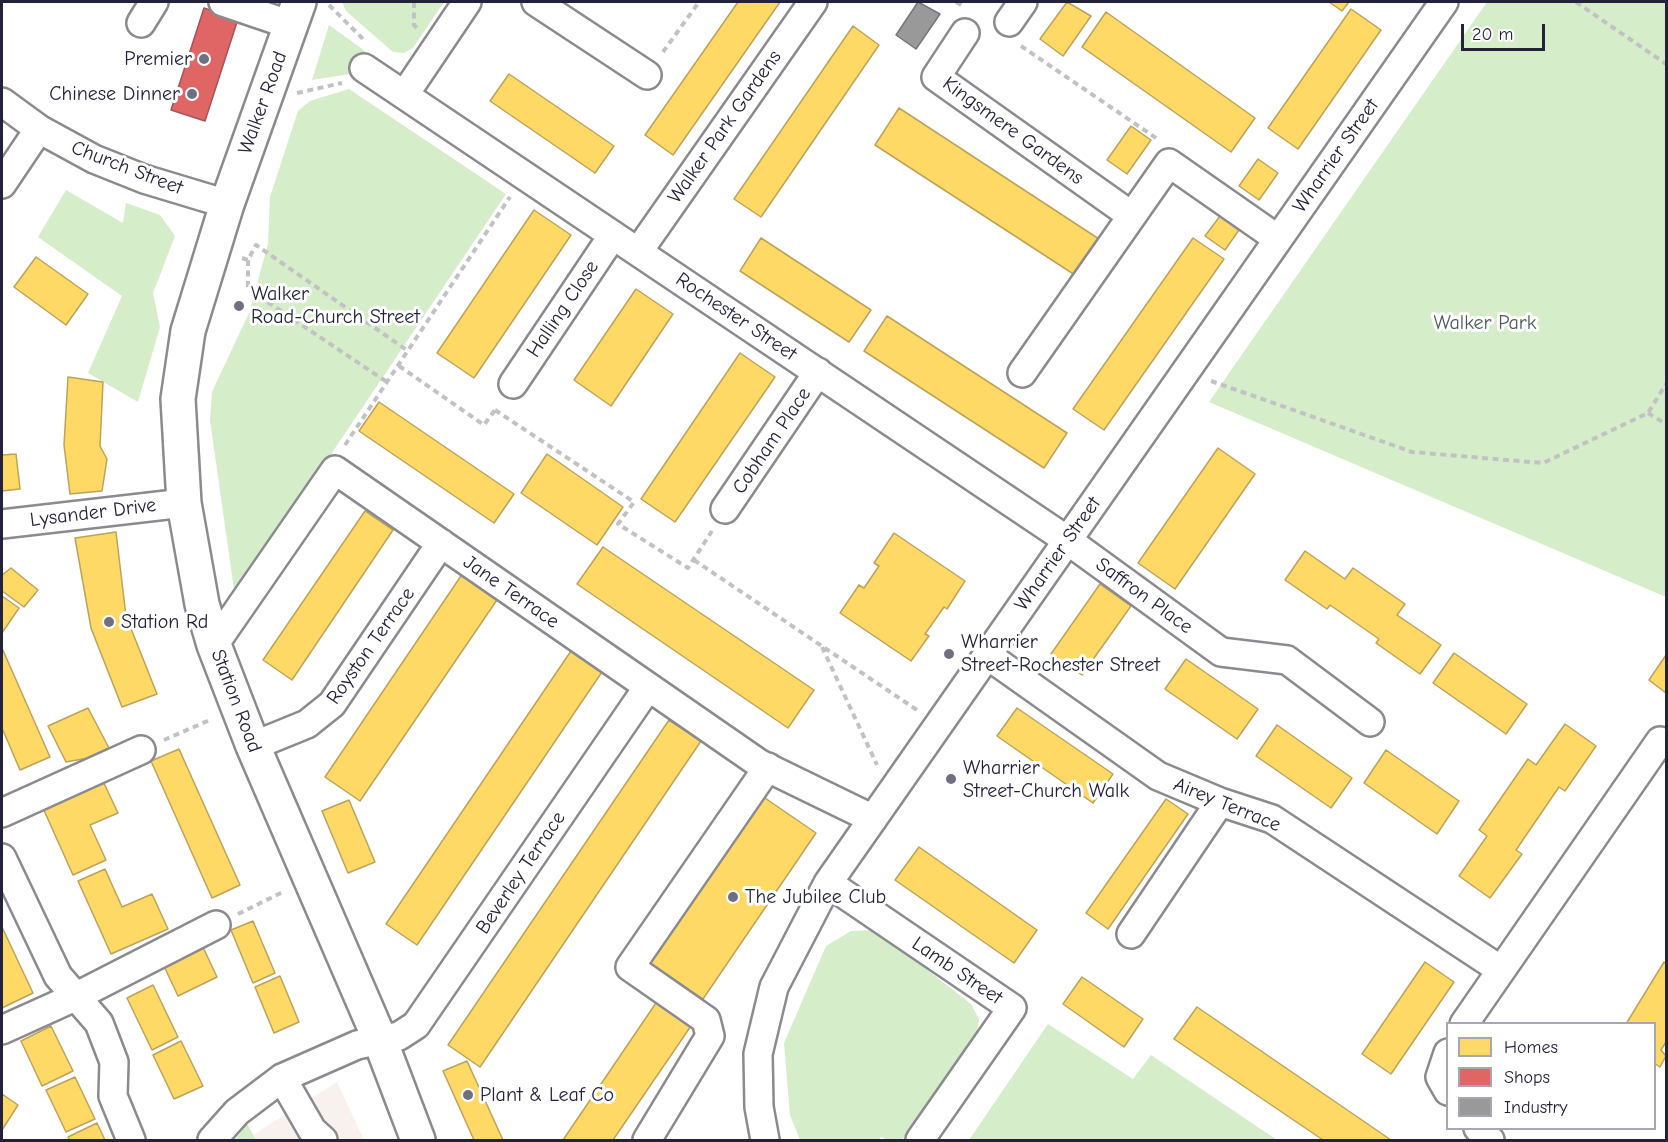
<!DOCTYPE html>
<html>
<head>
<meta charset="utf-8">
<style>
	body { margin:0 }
	#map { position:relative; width:1668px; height:1142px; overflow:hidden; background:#fff; font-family:"Comic Neue",sans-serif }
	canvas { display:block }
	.frame { position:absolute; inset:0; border:3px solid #22223b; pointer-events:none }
	.legend { position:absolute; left:1446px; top:1022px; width:210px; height:108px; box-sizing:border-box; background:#fff; border:2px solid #a7a7b1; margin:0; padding:8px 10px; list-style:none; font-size:18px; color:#22223b }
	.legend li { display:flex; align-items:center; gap:12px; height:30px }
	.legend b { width:30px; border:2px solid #a7a7b1 }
	.scale { position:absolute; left:1461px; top:24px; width:84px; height:27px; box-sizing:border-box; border:3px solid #22223b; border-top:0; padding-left:8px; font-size:18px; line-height:21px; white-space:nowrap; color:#22223b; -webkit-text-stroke:4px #fff; paint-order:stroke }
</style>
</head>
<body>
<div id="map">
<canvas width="1668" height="1142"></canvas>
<div class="frame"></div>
<ul class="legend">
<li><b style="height:16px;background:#ffd966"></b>Homes</li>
<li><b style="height:16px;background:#e06666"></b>Shops</li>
<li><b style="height:16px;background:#999"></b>Industry</li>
</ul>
<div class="scale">20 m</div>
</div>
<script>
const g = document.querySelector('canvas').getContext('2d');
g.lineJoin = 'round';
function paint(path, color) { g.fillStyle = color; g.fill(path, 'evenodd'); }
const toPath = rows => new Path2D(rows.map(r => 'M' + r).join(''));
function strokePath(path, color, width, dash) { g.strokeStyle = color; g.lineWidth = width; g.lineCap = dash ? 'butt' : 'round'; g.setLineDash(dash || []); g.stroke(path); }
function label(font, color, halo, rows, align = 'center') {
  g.font = font + ' "Comic Neue",sans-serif'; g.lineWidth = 6; g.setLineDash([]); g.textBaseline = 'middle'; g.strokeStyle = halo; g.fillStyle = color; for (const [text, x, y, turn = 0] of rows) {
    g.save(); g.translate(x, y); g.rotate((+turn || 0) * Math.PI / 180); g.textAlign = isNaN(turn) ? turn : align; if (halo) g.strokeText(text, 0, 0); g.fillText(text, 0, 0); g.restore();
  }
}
const built = toPath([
	[337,1082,364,1140,245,1140]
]);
const green = toPath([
	[342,2,444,2,413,48,404,53,393,52,346,11],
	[1487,2,1666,2,1666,597,1209,402],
	[329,25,365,51,350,74,312,80],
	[349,89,506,194,235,597,210,420,212,392,249,313,268,244,270,197,298,111,310,101],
	[66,190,123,223,126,203,160,215,175,236,153,293,160,327,138,402,88,373,122,296,38,237],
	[876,930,971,1004,979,1019,977,1033,902,1140,888,1140,881,1137,879,1140,800,1140,790,1115,784,1043,826,946,851,931],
	[1048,1024,1133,1079,1151,1055,1277,1140,969,1140],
	[247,1124,256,1140,235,1140]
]);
const homes = toPath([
	[738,2,780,2,673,155,645,135,738,2],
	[1067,2,1091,16,1063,56,1040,39,1067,2],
	[1329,2,1349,2,1342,11,1329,2],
	[1351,9,1381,30,1298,149,1268,128,1351,9],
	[1106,12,1255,118,1231,152,1082,47,1106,12],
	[853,26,879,45,761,217,734,199,853,26],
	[509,74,614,146,595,173,490,101,509,74],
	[899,108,1102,241,1078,277,875,145,899,108],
	[1131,126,1151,140,1127,174,1107,160,1131,126],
	[1258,159,1278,173,1259,200,1239,186,1258,159],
	[534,210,571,235,474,378,437,353,534,210],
	[1220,216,1239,230,1225,250,1205,236,1220,216],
	[761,238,871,310,849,342,740,271,761,238],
	[1193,238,1224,259,1104,430,1073,409,1193,238],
	[36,257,88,294,66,325,14,287,36,257],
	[636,289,673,314,611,406,574,380,636,289],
	[887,316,1067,433,1044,468,864,351,887,316],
	[740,353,775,377,675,522,641,499,740,353],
	[68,377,103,382,100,446,107,459,102,491,70,494,64,445,68,377],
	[379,402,514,494,494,523,359,431,379,402],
	[1218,448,1255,474,1175,589,1138,563,1218,448],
	[16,454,20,489,2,491,2,455,16,454],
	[547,454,623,507,597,545,521,493,547,454],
	[365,511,393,530,292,680,263,660,365,511],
	[116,532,126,616,157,694,122,707,91,628,75,538,116,532],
	[894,533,965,581,947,609,944,607,925,634,929,636,911,661,840,613,859,585,864,588,879,566,874,563,894,533],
	[603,547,814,690,788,728,577,584,603,547],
	[1305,551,1345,579,1353,568,1405,604,1397,615,1441,645,1420,674,1376,643,1379,639,1330,605,1327,609,1285,580,1305,551],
	[11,568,38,590,24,607,2,591,2,575,11,568],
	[465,570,501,594,360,801,325,777,465,570],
	[1100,584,1131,606,1082,675,1051,654,1100,584],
	[2,596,19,608,2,633,2,596],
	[2,648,50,757,20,770,2,728,2,648],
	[573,648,604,669,417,945,386,924,573,648],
	[1454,653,1527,704,1506,734,1433,683,1454,653],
	[1666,655,1666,693,1649,680,1666,655],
	[1186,659,1258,709,1237,739,1165,689,1186,659],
	[88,708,109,748,88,758,66,762,48,726,88,708],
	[1017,708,1113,774,1093,803,997,736,1017,708],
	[669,720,701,741,480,1067,448,1045,669,720],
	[1565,724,1596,746,1565,791,1559,787,1516,850,1522,854,1490,898,1459,876,1487,836,1479,830,1528,759,1536,765,1565,724],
	[1277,725,1352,778,1331,808,1256,756,1277,725],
	[179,749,240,885,212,898,151,761,179,749],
	[1386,750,1459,801,1437,834,1364,783,1386,750],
	[102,779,118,813,90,825,106,860,73,875,42,806,102,779],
	[762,796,816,833,703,999,649,962,762,796],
	[1166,799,1188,814,1108,929,1086,913,1166,799],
	[349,800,375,862,348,873,322,811,349,800],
	[919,847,1037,930,1014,963,895,880,919,847],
	[105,869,122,907,152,894,168,929,111,954,78,881,105,869],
	[253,921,275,973,253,983,231,930,253,921],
	[2,927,33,993,2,1008,2,927],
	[202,945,217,977,178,996,163,964,202,945],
	[1425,962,1454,982,1391,1074,1362,1054,1425,962],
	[1664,962,1666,964,1666,1042,1661,1050,1666,1056,1660,1067,1654,1063,1654,1024,1626,1024,1664,962],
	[280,976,299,1022,274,1033,255,987,280,976],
	[1082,977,1143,1019,1124,1047,1063,1004,1082,977],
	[153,985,178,1037,152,1050,127,998,153,985],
	[658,1000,693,1023,613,1140,563,1140,658,1000],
	[1197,1007,1391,1140,1323,1140,1174,1039,1197,1007],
	[51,1026,73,1071,42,1086,21,1041,51,1026],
	[181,1041,203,1086,174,1099,153,1055,181,1041],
	[467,1061,503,1140,474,1140,443,1071,467,1061],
	[75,1077,95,1119,66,1132,46,1090,75,1077],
	[2,1094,18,1105,2,1130,2,1094],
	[97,1123,105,1140,70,1140,68,1137,97,1123]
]);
const shops = toPath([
	[204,8,238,19,205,121,171,110,204,8]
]);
const industry = toPath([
	[918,2,940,14,916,49,896,35,918,2]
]);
const path = toPath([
	[414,2,414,25,417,28],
	[956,2,963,6],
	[1576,2,1666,64],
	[329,5,364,40],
	[1021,46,1159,140],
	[663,52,699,2],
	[297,93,342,83],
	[242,258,248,260,256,245,408,351],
	[248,260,248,289,387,382],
	[399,366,484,425,495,410],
	[1211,381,1412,452,1543,463,1648,413,1666,384],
	[495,410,634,502,618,524,688,568,712,531],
	[1648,413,1666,424],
	[345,445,510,197],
	[694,560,917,710],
	[822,647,877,765],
	[164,740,212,719],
	[238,914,283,892]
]);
const minor = toPath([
	[223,2,291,25],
	[536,2,647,75],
	[1009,22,1023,2],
	[141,23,154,2],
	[965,33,936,77,1132,216],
	[364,68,1067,540,1221,652,1287,660,1370,722],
	[405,94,467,2],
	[2,102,39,129,94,159,144,179,227,204],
	[2,184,39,129],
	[638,252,813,2],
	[1022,373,1169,163,1278,239],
	[513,384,613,235],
	[725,509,818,372],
	[2,524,184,503],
	[214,645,335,470,760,764,873,819],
	[987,655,1158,776,1220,802,1272,819,1501,970],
	[253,746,307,724,332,704,441,543],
	[2,813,141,750],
	[2,858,58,976,99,1023,114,1062,113,1096,131,1140],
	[828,883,1012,1008,920,1140],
	[1131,934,1220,802],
	[1464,1024,1660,741],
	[2,1030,75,997,216,925],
	[1448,1053,1440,1077,1448,1091],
	[282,1078,312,1130,323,1140],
	[1478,1128,1490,1140],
	[212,1140,237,1112,282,1078,357,1045,399,1036,416,1025,648,687],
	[647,1140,710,1036,706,1020,630,967,768,767],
	[765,1140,759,1107,758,1054,774,987,828,883,1444,2]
]);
const major = toPath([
	[299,2,227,204,188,331,178,399,184,503,202,604,214,645,253,746,380,1040,418,1140]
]);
const markers = [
	[204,59,6,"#6f6f80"],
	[192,94,6,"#6f6f80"],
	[239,306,6,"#6f6f80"],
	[109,622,6,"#6f6f80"],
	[949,654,6,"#6f6f80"],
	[951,779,6,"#6f6f80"],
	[733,897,6,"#6f6f80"],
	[468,1095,6,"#6f6f80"]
];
const poiNames = [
	["Premier",192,59,"right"],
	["Chinese Dinner",180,94,"right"],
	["Walker",251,294],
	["Road-Church Street",251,317],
	["Station Rd",121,622],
	["Wharrier",961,642],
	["Street-Rochester Street",961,665],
	["Wharrier",963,768],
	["Street-Church Walk",963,791],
	["The Jubilee Club",745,897],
	["Plant & Leaf Co",480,1095]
];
const streetNames = [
	["Walker Road",263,103,-70],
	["Walker Park Gardens",725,127,-55],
	["Kingsmere Gardens",1013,131,36],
	["Wharrier Street",1336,156,-55],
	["Church Street",127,168,21],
	["Halling Close",563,309,-56],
	["Rochester Street",736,317,34],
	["Cobham Place",772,441,-56],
	["Lysander Drive",93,513,-7],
	["Wharrier Street",1058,554,-55],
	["Jane Terrace",511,592,35],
	["Saffron Place",1144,596,36],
	["Royston Terrace",371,646,-55],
	["Station Road",236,701,69],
	["Airey Terrace",1227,805,22],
	["Beverley Terrace",521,873,-56],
	["Lamb Street",957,971,34]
];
const parkNames = [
	["Walker Park",1485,323]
];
paint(built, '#f9f1ed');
paint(green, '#d5edc8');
paint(homes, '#ffd966');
strokePath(homes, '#bda259', 1.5);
paint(shops, '#e06666');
strokePath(shops, '#a75259', 1.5);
paint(industry, '#999');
strokePath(industry, '#75757d', 1.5);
strokePath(minor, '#8a8a8f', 32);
strokePath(major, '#8a8a8f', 38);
strokePath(path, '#c2c2c4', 4, [6, 4.5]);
strokePath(minor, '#fff', 27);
strokePath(major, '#fff', 33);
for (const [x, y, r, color] of markers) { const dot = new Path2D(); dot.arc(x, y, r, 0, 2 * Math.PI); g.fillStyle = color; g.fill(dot); strokePath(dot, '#fff', 2); }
label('20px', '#22223b', '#fff', poiNames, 'left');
label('20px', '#22223b', '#fff', streetNames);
label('20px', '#4e5a58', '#fff', parkNames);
</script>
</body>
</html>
